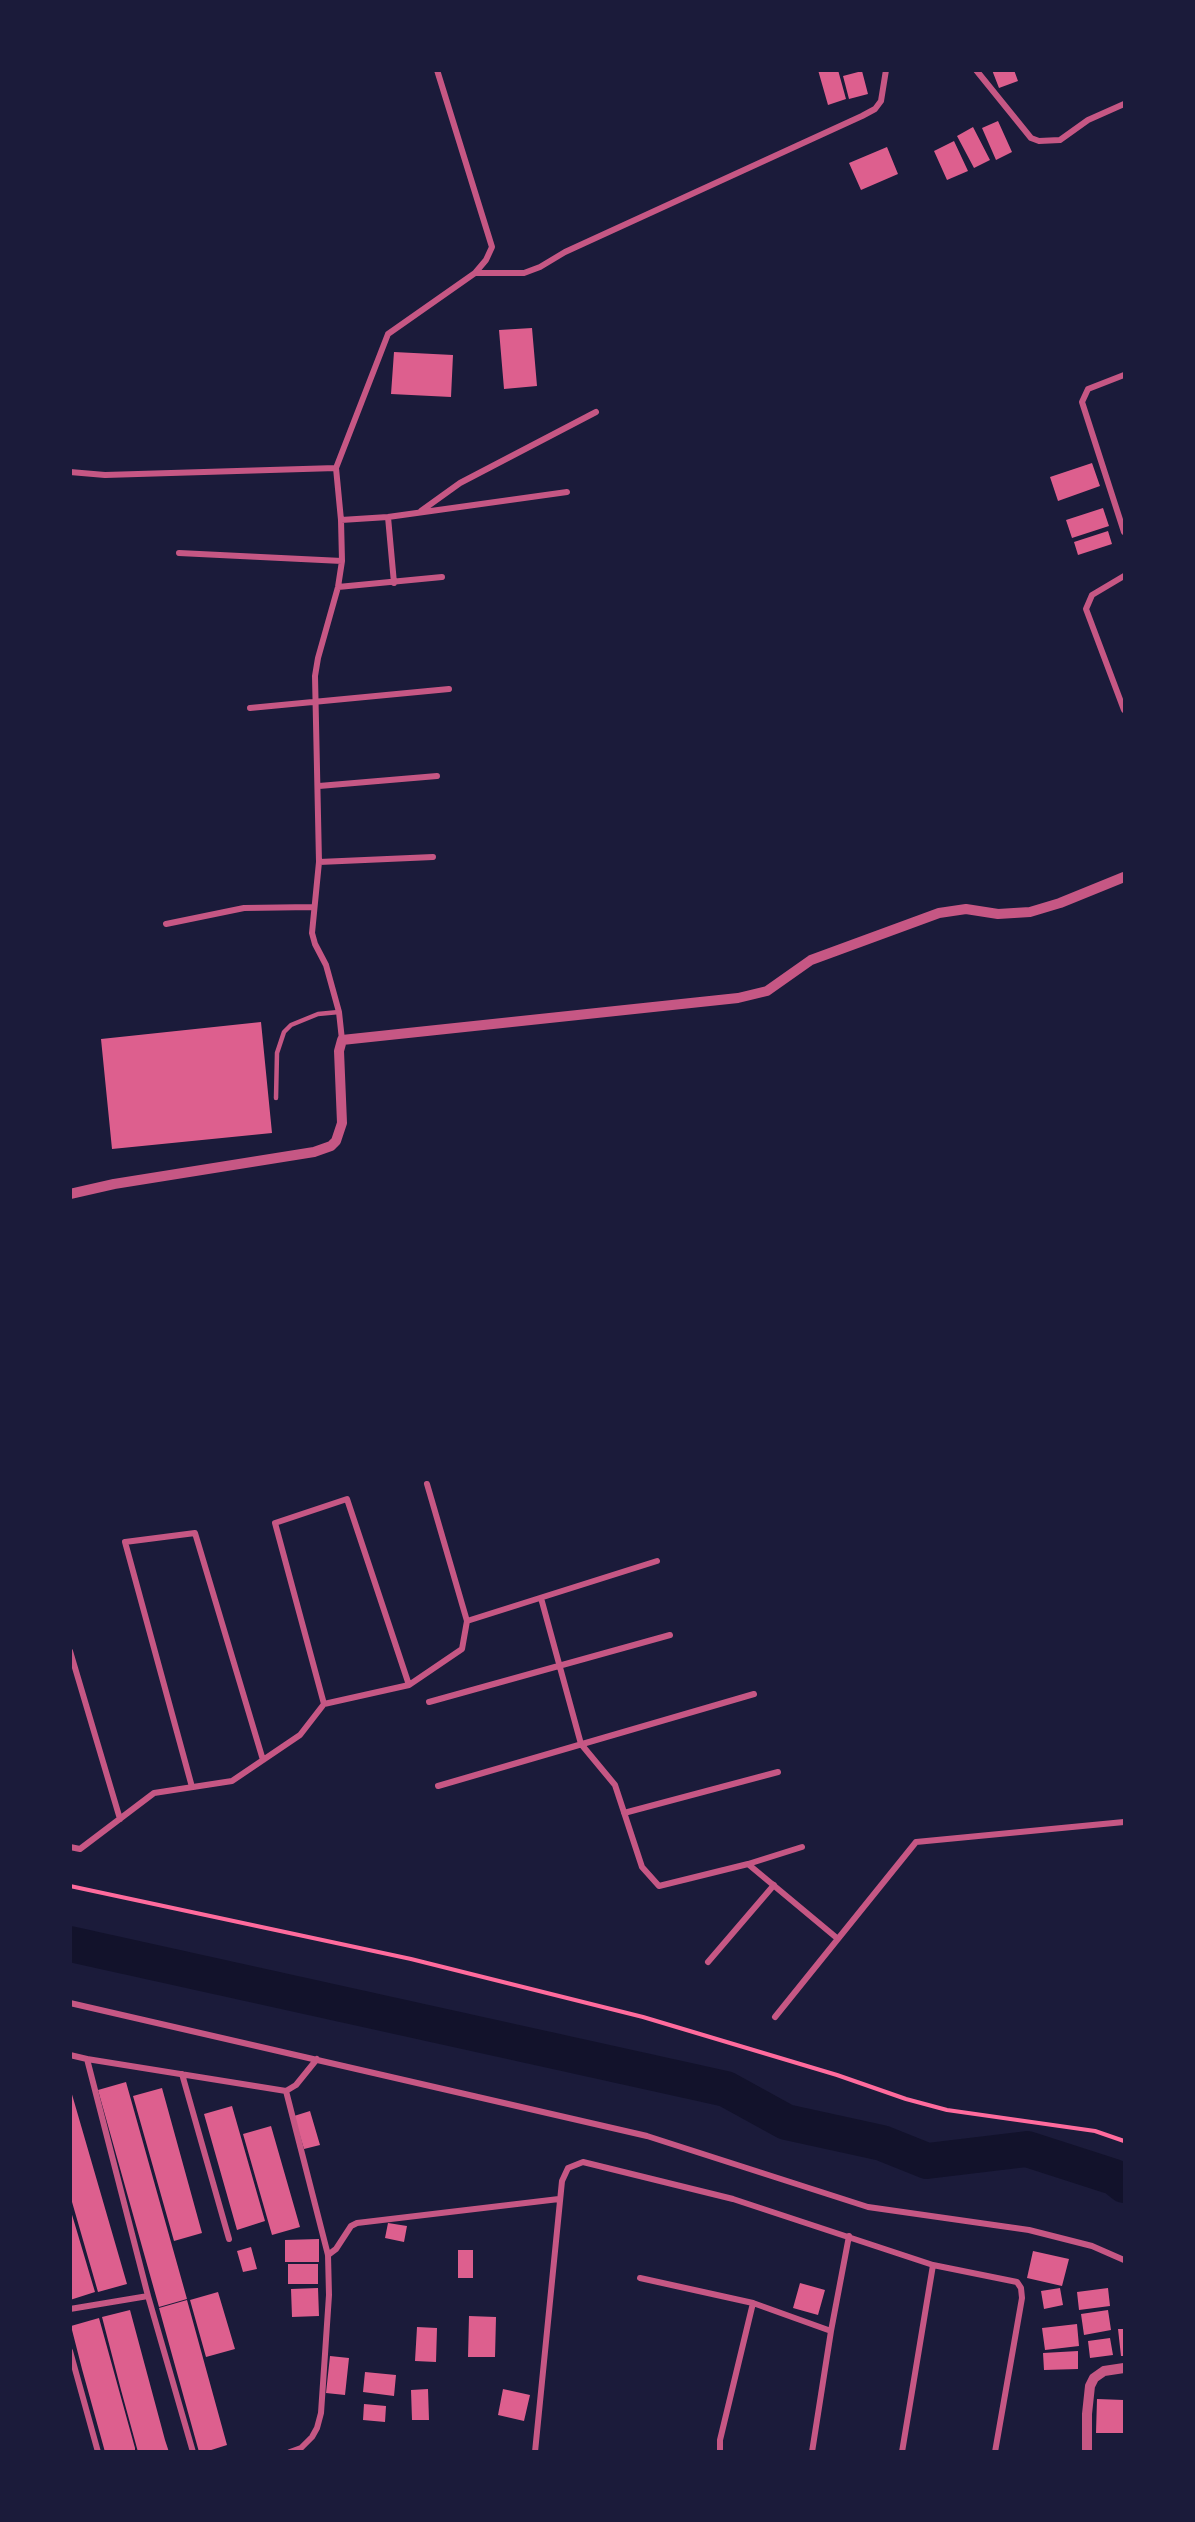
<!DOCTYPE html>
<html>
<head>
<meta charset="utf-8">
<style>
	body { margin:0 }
	#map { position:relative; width:1195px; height:2522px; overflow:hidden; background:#1b1b3a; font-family:"PT Sans",sans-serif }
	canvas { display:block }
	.frame { position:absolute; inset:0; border:72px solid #1b1b3a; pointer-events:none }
</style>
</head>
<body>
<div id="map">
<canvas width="1195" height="2522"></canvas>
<div class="frame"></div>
</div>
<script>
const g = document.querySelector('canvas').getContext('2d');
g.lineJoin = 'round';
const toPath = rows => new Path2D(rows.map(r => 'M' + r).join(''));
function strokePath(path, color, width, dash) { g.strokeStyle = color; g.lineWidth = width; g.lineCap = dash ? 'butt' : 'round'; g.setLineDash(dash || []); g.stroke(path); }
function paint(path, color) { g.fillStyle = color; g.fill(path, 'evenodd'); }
const river = toPath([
	[70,1944,726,2089,786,2122,882,2143,927,2161,1027,2149,1114,2177,1124,2185]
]);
const building = toPath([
	[818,70,838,70,846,99,828,105],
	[992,70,1014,70,1018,81,999,88],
	[862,71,868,94,849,99,843,76],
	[998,121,1012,152,996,160,982,128],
	[973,127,990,160,974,168,957,136],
	[954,141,968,171,947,180,934,151],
	[887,147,898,174,861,190,849,163],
	[532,328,537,386,504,389,499,330],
	[394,352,453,355,451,397,391,394],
	[1092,463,1100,486,1058,501,1050,477],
	[1103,508,1109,526,1072,538,1066,520],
	[1108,531,1112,544,1078,555,1074,542],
	[261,1022,272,1133,112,1149,101,1039],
	[126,2082,187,2299,159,2307,98,2090],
	[162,2088,202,2233,174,2241,133,2096],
	[71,2091,127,2284,98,2292,70,2195],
	[232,2106,265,2221,237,2230,204,2114],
	[310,2111,320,2145,304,2149,294,2116],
	[271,2126,300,2227,272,2235,243,2134],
	[70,2208,95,2292,70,2300],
	[388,2223,407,2226,404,2242,385,2238],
	[319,2239,319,2262,285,2262,285,2240],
	[251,2247,257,2269,243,2272,237,2251],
	[458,2250,473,2250,473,2278,458,2278],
	[1033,2251,1069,2259,1062,2286,1027,2278],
	[288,2264,318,2264,318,2284,288,2284],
	[800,2283,825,2290,818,2315,793,2308],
	[318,2288,319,2316,292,2317,291,2289],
	[1060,2288,1063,2305,1044,2309,1041,2291],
	[1108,2288,1110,2306,1079,2310,1077,2292],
	[218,2292,235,2349,206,2357,190,2300],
	[187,2300,227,2445,205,2452,199,2452,159,2308],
	[130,2310,165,2440,169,2452,138,2452,121,2390,102,2317],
	[1108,2310,1111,2330,1084,2335,1081,2314],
	[469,2316,496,2317,495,2357,468,2357],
	[99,2318,135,2448,135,2452,105,2452,82,2369,71,2326],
	[1077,2324,1079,2346,1045,2350,1042,2328],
	[417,2327,437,2328,436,2362,415,2361],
	[1118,2329,1124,2329,1124,2356,1121,2356],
	[1110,2338,1113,2355,1090,2358,1088,2341],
	[1078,2351,1078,2369,1044,2370,1043,2353],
	[330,2356,349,2358,345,2395,326,2393],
	[365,2372,396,2375,394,2396,363,2392],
	[428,2389,429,2420,412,2420,411,2390],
	[503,2389,530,2395,524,2421,498,2415],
	[1097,2399,1124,2400,1124,2433,1096,2433],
	[364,2404,386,2406,385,2422,363,2420]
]);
const path = toPath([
	[70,1886,411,1959,643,2017,837,2075,906,2099,947,2110,1095,2131,1124,2141]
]);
const service = toPath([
	[276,1098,277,1053,284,1032,291,1025,318,1014,339,1012]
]);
const minor = toPath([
	[976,70,1031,138,1039,141,1060,140,1088,120,1124,104],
	[475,273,524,273,540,267,565,252,862,116,875,109,881,101,886,70],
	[1124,375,1088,389,1082,402,1124,532],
	[70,472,105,475,336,468],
	[421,511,460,483,596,412],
	[388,517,394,583],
	[341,520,388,517,567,492],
	[179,553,342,561],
	[1124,576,1092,595,1086,609,1124,710],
	[338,587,442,577],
	[250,708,449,689],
	[319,786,437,776],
	[319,862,433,857],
	[166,924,244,908,313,907],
	[342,1040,339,1012,326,965,315,944,312,933,319,862,315,676,318,658,338,587,342,561,341,520,336,468,388,334,475,273,486,260,492,247,437,70],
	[427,1484,467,1621],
	[541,1598,581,1744,615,1785,642,1867,659,1886,748,1864,838,1939],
	[70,1651,120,1819],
	[429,1702,670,1635],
	[324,1704,275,1523,347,1499,409,1685],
	[438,1786,754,1694],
	[192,1787,125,1542,195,1533,263,1760],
	[624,1813,778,1772],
	[70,1847,80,1849,154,1793,232,1781,300,1735,324,1704,409,1685,462,1649,467,1621,657,1561],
	[748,1864,802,1847],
	[708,1962,774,1885],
	[70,2003,647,2136,868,2207,1029,2230,1092,2246,1124,2260],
	[775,2017,916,1842,1124,1822],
	[70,2055,87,2059],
	[182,2074,229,2239],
	[286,2091,328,2255,329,2295,321,2413,317,2428,312,2437,301,2448,290,2452],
	[328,2255,336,2249,351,2226,357,2223,559,2199],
	[640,2278,753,2303,720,2440,720,2452],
	[148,2296,193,2452],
	[753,2303,831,2331],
	[70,2309,148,2296,87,2059,286,2091,296,2085,317,2059],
	[70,2351,98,2452],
	[535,2452,562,2181,568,2168,583,2162,733,2199,933,2265,1017,2282,1021,2288,1022,2298,995,2452],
	[812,2452,831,2331,849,2236],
	[902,2452,933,2265]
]);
const tertiary = toPath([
	[70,1194,114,1184,314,1152,331,1146,336,1141,342,1123,339,1051,342,1040,738,998,767,991,811,960,939,913,966,909,998,914,1030,912,1060,903,1124,877],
	[1087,2452,1087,2414,1090,2386,1094,2378,1104,2371,1124,2368]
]);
strokePath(river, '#12122b', 36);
paint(building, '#dd5f8e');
strokePath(path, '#ff6b9d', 4);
strokePath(service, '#c65784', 4.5);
strokePath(minor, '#c65784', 6);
strokePath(tertiary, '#c65784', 10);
</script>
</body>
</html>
